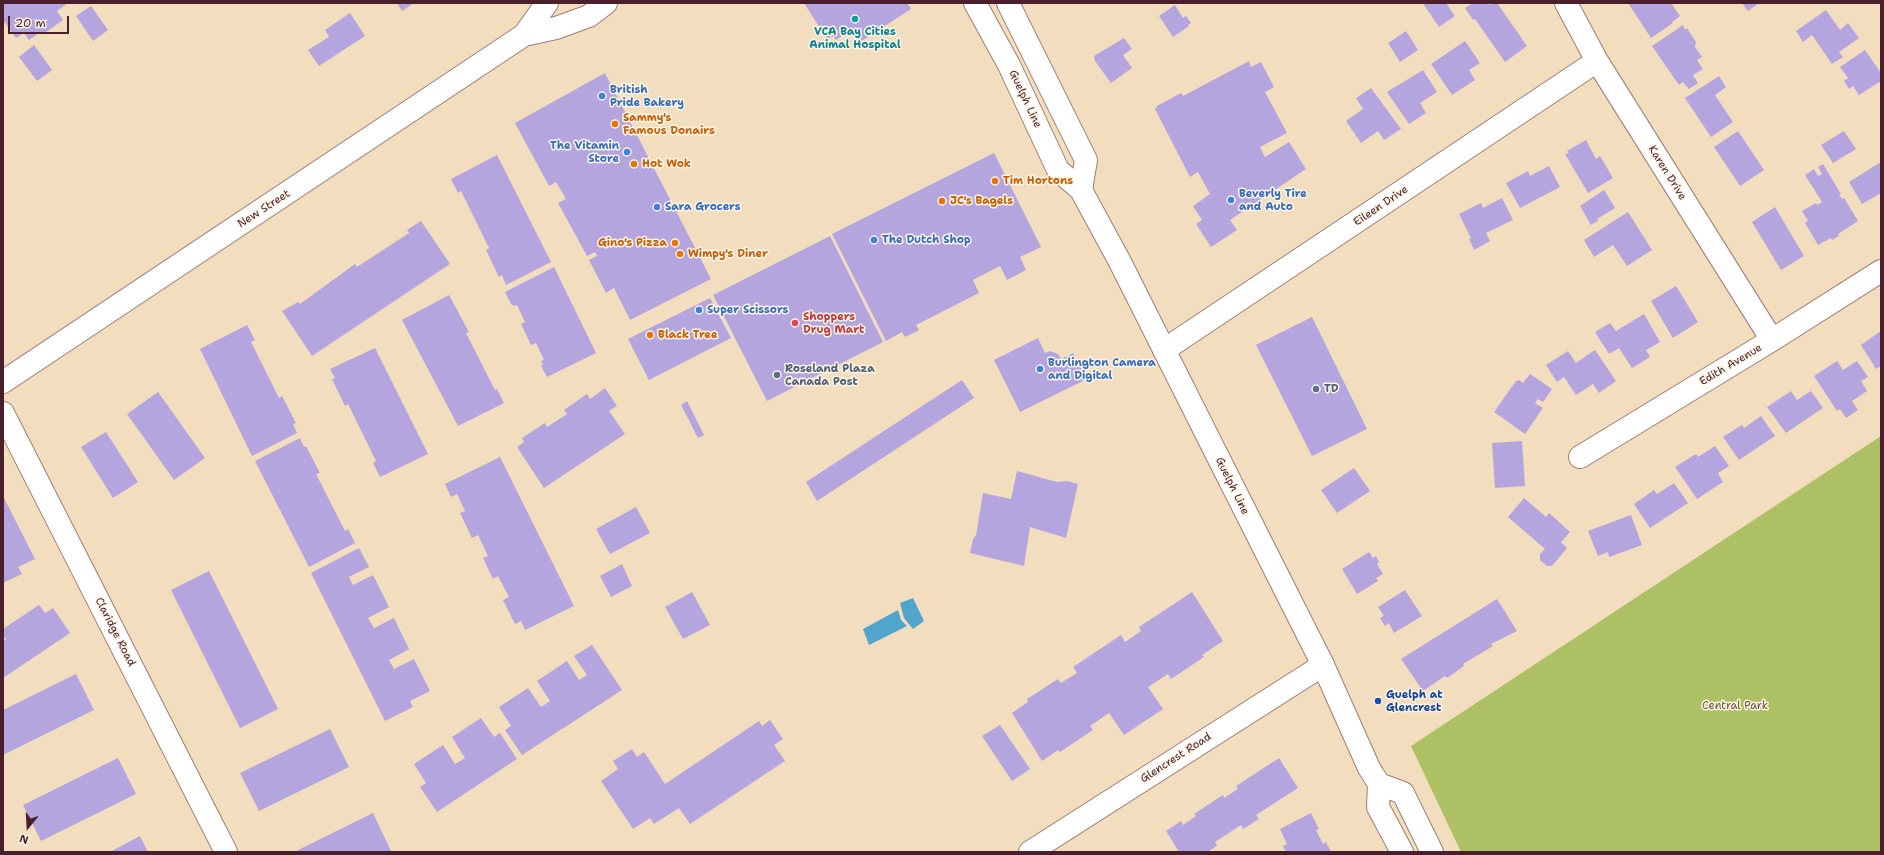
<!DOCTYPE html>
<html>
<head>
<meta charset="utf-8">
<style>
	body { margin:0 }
	#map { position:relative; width:1884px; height:855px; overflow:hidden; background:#f3ddbf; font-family:"Shantell Sans",sans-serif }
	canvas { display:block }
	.frame { position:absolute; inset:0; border:4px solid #4a1f2b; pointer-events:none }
	.north { position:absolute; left:8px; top:807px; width:40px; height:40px; -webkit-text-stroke:3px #fcf5e5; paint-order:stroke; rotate:198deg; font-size:11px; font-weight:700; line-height:16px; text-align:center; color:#4a1f2b }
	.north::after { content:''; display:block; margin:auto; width:14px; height:18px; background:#4a1f2b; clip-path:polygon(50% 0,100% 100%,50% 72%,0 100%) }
	.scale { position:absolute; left:8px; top:16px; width:61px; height:18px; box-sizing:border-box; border:2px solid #4a1f2b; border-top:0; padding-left:5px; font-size:12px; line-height:14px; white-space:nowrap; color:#4a1f2b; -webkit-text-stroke:3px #fcf5e5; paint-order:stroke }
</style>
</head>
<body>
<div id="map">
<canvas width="1884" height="855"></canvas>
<div class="frame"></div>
<div class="north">N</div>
<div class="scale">20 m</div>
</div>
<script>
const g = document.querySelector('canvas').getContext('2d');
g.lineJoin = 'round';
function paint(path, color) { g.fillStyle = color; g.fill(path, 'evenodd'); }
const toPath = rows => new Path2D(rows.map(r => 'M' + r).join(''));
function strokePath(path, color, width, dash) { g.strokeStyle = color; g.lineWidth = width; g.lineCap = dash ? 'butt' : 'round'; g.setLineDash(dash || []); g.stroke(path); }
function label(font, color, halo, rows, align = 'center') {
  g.font = font + ' "Shantell Sans",sans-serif'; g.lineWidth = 3; g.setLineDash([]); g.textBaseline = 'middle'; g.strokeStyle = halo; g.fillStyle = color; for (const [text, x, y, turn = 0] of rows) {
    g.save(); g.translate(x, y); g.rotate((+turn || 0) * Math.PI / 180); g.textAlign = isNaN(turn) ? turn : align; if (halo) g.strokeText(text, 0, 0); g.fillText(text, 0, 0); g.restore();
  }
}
const green = toPath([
	[1881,436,1881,852,1461,852,1411,746]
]);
const water = toPath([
	[913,598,924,621,913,629,904,618,900,603],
	[898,610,901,620,907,626,869,645,863,629]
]);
const building = toPath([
	[3,3,68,3,57,11,63,20,42,35,40,32,29,40,24,33,16,38,3,20],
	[397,3,414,3,402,11],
	[804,3,907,3,911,9,860,42,852,29,836,40,833,36,827,39],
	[1425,3,1446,3,1455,16,1439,27,1424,5],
	[1473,3,1488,3,1489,5,1497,3,1527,46,1505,62,1475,19,1473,20,1465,8],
	[1628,3,1671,3,1680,16,1672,22,1673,23,1651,38],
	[1742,3,1759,3,1748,11],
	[1175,5,1183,18,1186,16,1191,23,1188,25,1189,26,1173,37,1159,16],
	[91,6,108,30,93,41,76,16],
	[1826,10,1840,30,1848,23,1859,38,1839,52,1843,57,1832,64,1812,35,1803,42,1796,31],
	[350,13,365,36,319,66,308,50,329,37,325,30],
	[1683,25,1685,30,1687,28,1696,42,1695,47,1702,57,1697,60,1703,69,1693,75,1698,83,1689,89,1683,82,1679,85,1652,46],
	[1406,31,1418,50,1400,62,1388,43],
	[1124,38,1132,49,1123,55,1132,68,1111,83,1095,61,1094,56],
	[1465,41,1480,63,1469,70,1475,80,1452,95,1431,64],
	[34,45,52,70,37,81,19,57],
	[1865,50,1881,73,1881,81,1859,95,1853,86,1849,89,1844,81,1848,78,1840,67],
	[1249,61,1251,67,1261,62,1274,87,1265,92,1287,133,1260,147,1265,157,1289,142,1306,169,1230,220,1237,230,1211,247,1196,224,1202,220,1193,206,1210,194,1198,172,1190,177,1155,109,1157,107,1157,106,1181,93,1183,96],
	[1423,70,1437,92,1420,103,1426,113,1409,124,1387,92],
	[605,73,711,279,630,320,614,288,606,293,589,260,597,256,595,252,587,256,558,203,566,199,556,182,549,186,515,123],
	[1719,76,1726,87,1715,95,1733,122,1711,137,1685,98],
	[1371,88,1401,129,1384,140,1378,131,1361,143,1346,121,1363,109,1356,98],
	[1738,131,1764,170,1740,186,1714,147],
	[1844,131,1856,149,1833,163,1821,145],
	[1586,140,1596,159,1600,156,1613,178,1588,193,1565,154,1569,153,1567,151],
	[994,153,1041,247,1020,257,1026,270,1007,280,1000,266,973,280,979,293,916,325,919,330,905,337,902,332,886,341,832,234],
	[497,155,551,262,506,285,502,275,499,277,486,250,489,248,461,191,458,193,451,179],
	[1881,162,1881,193,1862,204,1849,182],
	[1823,164,1841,194,1839,195,1842,199,1844,198,1858,221,1838,234,1839,236,1832,240,1831,238,1818,245,1805,223,1808,221,1802,211,1816,203,1817,205,1822,202,1805,175,1814,169,1818,176,1822,174,1818,167],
	[1549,166,1560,187,1520,208,1506,183,1528,171,1530,176],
	[1604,190,1615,208,1597,219,1598,221,1591,225,1580,206],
	[1502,198,1513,220,1486,233,1490,241,1474,250,1469,239,1471,238,1459,214,1481,203,1483,208],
	[1775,207,1804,256,1781,270,1752,222],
	[1628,212,1652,250,1627,266,1613,245,1594,257,1584,240],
	[421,221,450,264,312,356,282,311,298,302,300,304,355,264,357,267,409,233,407,230],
	[830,236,883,342,767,401,713,295],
	[554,267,596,353,547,377,541,366,543,365,541,361,544,360,536,343,531,345,521,324,525,322,517,305,514,306,511,304,505,292],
	[1676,286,1698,322,1673,338,1651,301],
	[449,295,469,332,466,333,495,390,497,389,504,403,458,426,402,320],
	[710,298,731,338,649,380,628,339],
	[1644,314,1660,342,1646,350,1650,357,1632,368,1619,348,1609,354,1595,332,1610,323,1616,331],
	[1312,317,1367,429,1312,456,1256,345],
	[247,325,255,340,251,342,279,398,282,396,296,423,293,424,297,433,252,456,200,349],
	[1881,331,1881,366,1876,369,1861,345],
	[1038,338,1045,353,1050,351,1058,354,1061,359,1073,353,1087,379,1020,412,994,360],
	[375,348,428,454,380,477,373,463,376,461,348,404,345,406,332,379,335,378,330,369],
	[1595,350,1616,381,1599,393,1593,384,1576,395,1564,377,1557,382,1546,365,1568,351,1576,363],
	[1837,361,1843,370,1857,361,1868,377,1861,381,1867,391,1852,401,1858,410,1846,418,1840,409,1837,411,1814,376],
	[1530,374,1552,389,1543,402,1538,399,1535,403,1543,408,1525,434,1494,412,1516,381,1519,380,1523,383],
	[962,380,974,398,817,501,806,482],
	[605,388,617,406,609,411,625,434,544,488,517,447,524,442,522,438,545,423,547,427,567,414,564,410,587,394,590,399],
	[1791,391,1797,400,1811,391,1823,408,1786,433,1767,407],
	[158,392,205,458,174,480,127,414],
	[687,401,704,435,698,438,681,405],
	[1761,416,1775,436,1739,460,1723,437,1742,425,1744,428],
	[106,432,138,482,113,498,81,447],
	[300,438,304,447,306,446,320,473,316,474,345,531,348,529,355,543,309,567,255,461],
	[1522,441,1525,486,1495,488,1492,443],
	[1715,446,1729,466,1718,473,1723,482,1697,499,1675,467,1696,454,1698,457],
	[500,457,574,606,525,630,521,621,515,624,503,600,509,597,498,576,493,579,483,558,488,556,478,535,472,538,460,513,465,511,457,494,451,497,445,484],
	[1354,468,1370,491,1337,513,1321,490],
	[1017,471,1057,482,1067,481,1078,484,1066,538,1030,527,1024,566,970,553,973,539,976,535,983,493,1011,499],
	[1674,483,1688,503,1650,528,1634,504,1654,490,1657,494],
	[3,496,35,559,18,567,22,574,3,583],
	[1524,498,1546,517,1549,513,1570,532,1561,542,1567,548,1552,566,1547,566,1540,560,1540,554,1545,549,1508,517],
	[636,507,650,533,610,554,596,529],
	[1631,515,1642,545,1609,557,1608,552,1598,556,1588,531],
	[359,548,369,567,349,577,353,585,373,575,389,607,368,618,374,628,394,618,409,649,389,660,394,669,414,659,430,691,410,701,413,707,385,721,311,573],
	[1369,552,1373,558,1376,556,1379,562,1377,564,1383,574,1376,578,1378,581,1357,594,1342,569],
	[622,564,632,586,611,597,600,576],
	[209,571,278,709,240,728,171,590],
	[1405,590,1422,616,1394,633,1389,623,1385,626,1380,618,1384,616,1378,607],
	[692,592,710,625,683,639,665,607],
	[1192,592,1223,641,1202,655,1204,657,1171,679,1168,674,1148,687,1163,709,1124,735,1109,713,1090,726,1093,730,1060,752,1058,750,1042,761,1012,713,1028,702,1027,699,1058,679,1061,683,1077,673,1073,667,1121,635,1125,642,1141,631,1139,627],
	[1497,599,1517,631,1491,644,1493,646,1463,664,1464,666,1447,678,1445,676,1423,691,1401,659],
	[39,605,45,613,53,608,70,633,3,678,3,641,6,639,3,636,3,629],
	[592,645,622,690,522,755,505,730,511,726,499,707,528,688,541,707,550,701,537,681,567,661,579,680,587,675,574,656],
	[76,674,94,710,3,755,3,710],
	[481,718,494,737,500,733,517,759,437,812,420,787,426,783,414,764,443,745,455,764,465,758,452,737],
	[770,720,783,739,774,745,785,761,690,824,679,808,654,824,650,818,633,829,601,781,618,769,613,761,632,749,637,757,644,752,665,784,759,721,762,726],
	[1000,725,1030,769,1012,781,982,736],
	[330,729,349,767,259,811,240,773],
	[118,758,136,794,41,841,23,805],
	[1279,758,1298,788,1256,815,1259,819,1243,829,1241,825,1215,842,1217,846,1207,852,1179,852,1166,831,1181,821,1183,825,1196,816,1194,814,1223,795,1224,798,1238,789,1236,786],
	[373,813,391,851,388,852,294,852],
	[1311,813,1319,829,1316,830,1323,844,1326,842,1331,852,1286,852,1283,846,1287,844,1280,829],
	[140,836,148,852,110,852]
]);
const minor = toPath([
	[1566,3,1597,61,1772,340],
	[1164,350,1597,61],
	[3,413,226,852],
	[1580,457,1772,340,1881,271],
	[1030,852,1323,665]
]);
const major = toPath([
	[975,3,1009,65,1058,170,1081,190,1120,262,1217,455,1323,665,1369,768,1379,784,1378,807,1402,852],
	[1008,3,1086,160,1081,190],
	[524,35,547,3],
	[3,382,524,35,556,28,589,16,606,3],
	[1379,784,1403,793,1432,852]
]);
const markers = [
	[855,19,4,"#0f9aa8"],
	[602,96,4,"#3f7fe0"],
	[615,124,4,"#e8710a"],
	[627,152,4,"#3f7fe0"],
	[634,164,4,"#e8710a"],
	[995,181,4,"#e8710a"],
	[1231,200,4,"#3f7fe0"],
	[942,201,4,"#e8710a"],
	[657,207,4,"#3f7fe0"],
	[874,240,4,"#3f7fe0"],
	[675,243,4,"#e8710a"],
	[680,254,4,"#e8710a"],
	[699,310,4,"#3f7fe0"],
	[795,323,4,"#e0444e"],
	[650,335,4,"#e8710a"],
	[1040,369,4,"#3f7fe0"],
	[777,375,4,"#5c6f8a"],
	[1316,389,4,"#5c6f8a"],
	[1378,701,4,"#1a4fb4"]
];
const cultureNames = [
	["VCA Bay Cities",855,32],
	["Animal Hospital",855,45]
];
const shopNames = [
	["British",610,90],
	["Pride Bakery",610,103],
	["The Vitamin",619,146,"right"],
	["Store",619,159,"right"],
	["Beverly Tire",1239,194],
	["and Auto",1239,207],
	["Sara Grocers",665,207],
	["The Dutch Shop",882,240],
	["Super Scissors",707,310],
	["Burlington Camera",1048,363],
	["and Digital",1048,376]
];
const streetNames = [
	["Guelph Line",1025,99,65],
	["Karen Drive",1667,173,58],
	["Eileen Drive",1381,206,-34],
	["New Street",264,209,-33],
	["Edith Avenue",1731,365,-31],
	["Guelph Line",1232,486,64],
	["Claridge Road",115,632,63],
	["Glencrest Road",1176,758,-33]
];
const foodNames = [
	["Sammy's",623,118],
	["Famous Donairs",623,131],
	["Hot Wok",642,164],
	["Tim Hortons",1003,181],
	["JC's Bagels",950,201],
	["Gino's Pizza",667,243,"right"],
	["Wimpy's Diner",688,254],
	["Black Tree",658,335]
];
const healthNames = [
	["Shoppers",803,317],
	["Drug Mart",803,330]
];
const serviceNames = [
	["Roseland Plaza",785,369],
	["Canada Post",785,382],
	["TD",1324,389]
];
const transitNames = [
	["Guelph at",1386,695],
	["Glencrest",1386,708]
];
const parkNames = [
	["Central Park",1735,706]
];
paint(green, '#adc064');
paint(water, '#51a5cd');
paint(building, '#b5a5df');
strokePath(minor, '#9e7e75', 24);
strokePath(major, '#9e7e75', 24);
strokePath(minor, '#fff', 22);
strokePath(major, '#fff', 22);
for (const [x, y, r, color] of markers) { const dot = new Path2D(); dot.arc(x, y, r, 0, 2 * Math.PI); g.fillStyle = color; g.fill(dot); strokePath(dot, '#fcf5e5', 1.5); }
label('bold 11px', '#0d838f', '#fcf5e5', cultureNames);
label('bold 11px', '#366cbe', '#fcf5e5', shopNames, 'left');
label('11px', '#4a1f2b', '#fcf5e5', streetNames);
label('bold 11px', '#c56008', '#fcf5e5', foodNames, 'left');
label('bold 11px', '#be3a42', '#fcf5e5', healthNames, 'left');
label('bold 11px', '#4e5e75', '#fcf5e5', serviceNames, 'left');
label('bold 11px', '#164399', '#fcf5e5', transitNames, 'left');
label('11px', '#684f3c', '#fcf5e5', parkNames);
</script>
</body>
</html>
